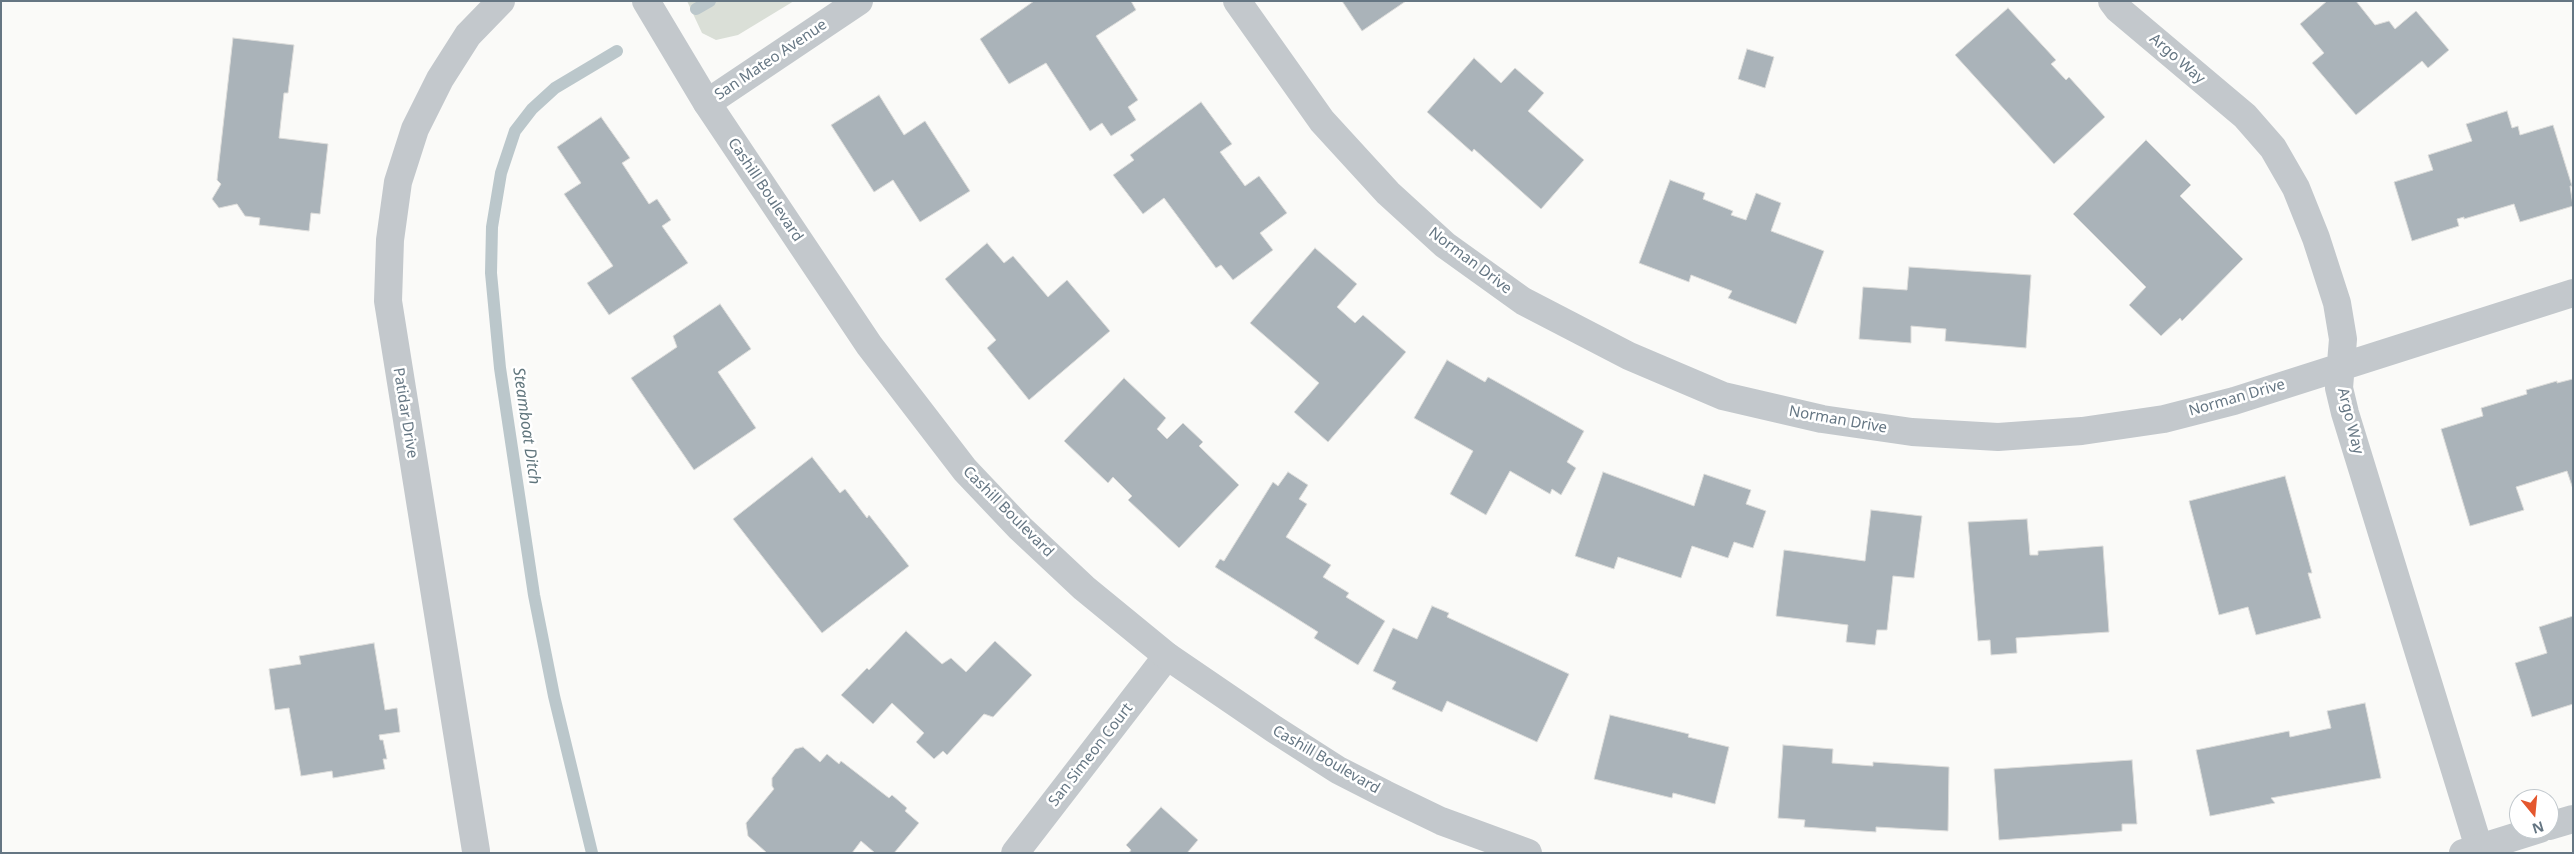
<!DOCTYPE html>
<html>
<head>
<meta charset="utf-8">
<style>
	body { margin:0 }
	#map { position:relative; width:2574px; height:854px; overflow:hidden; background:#fafaf8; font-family:"Noto Sans",sans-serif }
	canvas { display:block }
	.frame { position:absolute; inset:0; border:2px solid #657683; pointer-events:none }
	.north { position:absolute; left:2509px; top:789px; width:50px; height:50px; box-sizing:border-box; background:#fff; border:1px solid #c1c8cd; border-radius:50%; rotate:163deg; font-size:14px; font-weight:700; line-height:20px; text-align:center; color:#657683 }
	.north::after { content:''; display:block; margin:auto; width:18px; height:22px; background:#e4572e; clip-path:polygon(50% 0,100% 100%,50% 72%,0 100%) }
</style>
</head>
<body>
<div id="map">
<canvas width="2574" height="854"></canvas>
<div class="frame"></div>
<div class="north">N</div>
</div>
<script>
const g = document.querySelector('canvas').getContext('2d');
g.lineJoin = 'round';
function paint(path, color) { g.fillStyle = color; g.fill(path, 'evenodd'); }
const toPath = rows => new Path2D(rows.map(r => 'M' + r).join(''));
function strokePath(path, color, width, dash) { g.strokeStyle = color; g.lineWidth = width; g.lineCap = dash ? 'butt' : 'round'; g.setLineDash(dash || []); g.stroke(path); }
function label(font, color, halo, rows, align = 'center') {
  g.font = font + ' "Noto Sans",sans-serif'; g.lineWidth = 5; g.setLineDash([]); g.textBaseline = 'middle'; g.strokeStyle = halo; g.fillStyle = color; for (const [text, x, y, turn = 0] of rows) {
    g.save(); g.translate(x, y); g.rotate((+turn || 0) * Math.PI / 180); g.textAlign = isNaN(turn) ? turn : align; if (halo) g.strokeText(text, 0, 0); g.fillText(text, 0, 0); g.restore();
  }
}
const green = toPath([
	[687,1,794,1,738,35,716,40,702,33]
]);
const stream = toPath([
	[696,9,710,1],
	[592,853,554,696,534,595,500,368,491,273,492,227,501,173,515,131,532,109,555,88,617,51]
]);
const building = toPath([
	[1034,1,1131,1,1136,10,1096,36,1138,100,1128,107,1136,120,1111,136,1102,123,1090,131,1046,63,1009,84,980,39,1034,1],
	[1342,1,1406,1,1362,31,1342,1],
	[2327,1,2356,1,2375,25,2389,21,2395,29,2416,11,2449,50,2428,68,2422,61,2356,115,2312,63,2324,53,2300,24,2327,1],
	[2008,8,2056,60,2051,64,2066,80,2069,77,2105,117,2054,164,1955,55,2008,8],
	[233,38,294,45,288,93,284,93,279,138,328,144,320,214,311,213,309,231,259,225,260,218,245,216,237,204,219,208,212,199,221,184,217,180,233,38],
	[1747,49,1774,57,1765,88,1738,79,1747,49],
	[1474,58,1501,83,1515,68,1544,93,1528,111,1584,160,1541,209,1474,149,1472,152,1427,112,1474,58],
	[879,95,904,135,925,121,970,191,920,222,893,180,874,192,831,125,879,95],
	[1201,102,1232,144,1220,152,1245,186,1259,176,1287,213,1260,233,1273,250,1233,280,1221,265,1216,268,1164,198,1143,214,1113,175,1134,160,1130,155,1201,102],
	[2507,111,2512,128,2518,126,2520,135,2553,125,2572,186,2570,186,2573,206,2520,222,2514,204,2464,219,2464,217,2457,219,2459,226,2412,241,2394,182,2433,170,2428,155,2472,141,2466,124,2507,111],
	[601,117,630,158,622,163,649,204,657,199,671,220,662,226,688,263,609,315,587,283,613,266,564,194,581,183,557,147,601,117],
	[2146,140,2191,185,2180,196,2243,259,2182,321,2180,318,2161,336,2129,305,2146,287,2073,214,2146,140],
	[1670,180,1705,193,1703,199,1733,211,1731,215,1746,220,1756,193,1781,203,1771,231,1824,251,1796,324,1728,298,1732,291,1691,275,1689,282,1639,263,1670,180],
	[987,243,1004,263,1013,256,1048,297,1067,280,1110,331,1029,400,987,348,996,340,945,279,987,243],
	[1315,248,1357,284,1337,307,1355,323,1363,315,1406,352,1328,442,1294,412,1319,383,1250,323,1315,248],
	[1909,267,2031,275,2026,348,1945,341,1946,329,1911,326,1911,343,1859,339,1863,287,1907,290,1909,267],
	[720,304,751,349,718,372,756,428,694,470,631,378,677,347,673,336,720,304],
	[1447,360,1485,382,1488,377,1584,431,1567,462,1576,468,1561,495,1552,489,1550,494,1510,471,1486,515,1450,494,1473,451,1414,418,1447,360],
	[1124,378,1166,418,1157,429,1167,439,1183,423,1203,442,1199,446,1239,485,1179,548,1128,500,1132,496,1113,477,1108,483,1064,441,1124,378],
	[2573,379,2573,489,2567,471,2516,487,2524,510,2470,526,2441,429,2483,416,2481,408,2527,394,2526,390,2557,381,2557,383,2573,379],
	[812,457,840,493,845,489,867,518,869,515,909,566,822,633,733,519,812,457],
	[1288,472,1308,485,1299,499,1307,504,1286,537,1331,565,1323,577,1349,593,1346,597,1385,621,1358,665,1314,638,1318,632,1215,567,1220,559,1224,561,1273,482,1278,486,1288,472],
	[1603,472,1694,506,1704,474,1751,490,1746,504,1766,511,1753,548,1734,542,1728,558,1692,546,1681,578,1618,557,1614,569,1575,556,1603,472],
	[2285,476,2312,573,2308,573,2321,618,2256,635,2248,607,2219,615,2189,501,2285,476],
	[1871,510,1922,516,1914,578,1893,576,1887,630,1877,630,1875,645,1846,642,1848,625,1776,616,1784,550,1865,561,1871,510],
	[2027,519,2030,555,2038,555,2038,551,2103,546,2109,632,2016,638,2017,653,1991,655,1990,640,1978,641,1968,522,2027,519],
	[1432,606,1449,613,1447,617,1569,674,1537,742,1447,701,1442,712,1392,689,1396,682,1373,671,1393,628,1417,639,1432,606],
	[2573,616,2573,704,2532,717,2515,663,2547,653,2539,627,2573,616],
	[906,631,942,664,951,658,966,672,995,641,1032,675,993,717,984,714,947,755,943,751,934,759,916,742,924,733,892,703,873,724,841,695,867,668,869,670,906,631],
	[374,643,385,710,397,708,400,732,379,735,380,740,383,740,387,759,383,759,385,769,333,778,332,771,301,776,289,708,275,710,269,669,301,664,299,656,374,643],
	[2365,703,2381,778,2271,798,2275,803,2210,816,2196,750,2289,731,2290,737,2331,728,2327,711,2365,703],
	[1610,715,1689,734,1688,737,1729,747,1715,804,1673,793,1672,798,1594,779,1610,715],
	[1783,745,1833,749,1832,763,1873,766,1873,762,1949,767,1948,831,1876,827,1876,832,1804,827,1805,820,1778,818,1783,745],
	[803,747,820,762,827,754,839,764,841,761,889,798,892,795,907,808,905,811,919,823,894,853,875,853,861,841,852,853,767,853,748,836,746,823,774,789,772,786,772,778,795,749,803,747],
	[2132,760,2137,824,2122,824,2122,831,1999,840,1994,769,2132,760],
	[1161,807,1198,840,1187,853,1129,853,1131,850,1126,845,1161,807]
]);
const minor = toPath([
	[1237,1,1322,121,1388,193,1445,245,1523,301,1629,356,1723,396,1822,419,1912,432,1998,437,2082,431,2164,419,2234,401,2573,293],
	[2112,1,2118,9,2245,116,2273,148,2296,188,2316,238,2337,303,2343,339,2339,388,2345,413,2479,848],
	[707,103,859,1],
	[476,851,388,301,390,240,398,182,415,129,440,79,468,35,501,1],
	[1015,853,1167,656]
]);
const tertiary = toPath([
	[646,1,707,103,869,345,965,470,1020,528,1084,588,1167,656,1274,729,1338,770,1385,794,1441,821,1528,853],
	[2549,826,2573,819],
	[2463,853,2540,829]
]);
const streetNames = [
	["Argo Way",2177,59,41],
	["San Mateo Avenue",771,60,-34],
	["Cashill Boulevard",765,190,56],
	["Norman Drive",1470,261,37],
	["Norman Drive",2237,398,-16],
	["Patidar Drive",405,413,81],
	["Norman Drive",1838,420,10],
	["Argo Way",2350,421,76],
	["Cashill Boulevard",1008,512,45],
	["San Simeon Court",1091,755,-52],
	["Cashill Boulevard",1326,760,30]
];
const waterNames = [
	["Steamboat Ditch",526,426,82]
];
paint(green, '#dadfd7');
strokePath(stream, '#bbc7cb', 12);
paint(building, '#aab3b9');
strokePath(building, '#dcdcda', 1);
strokePath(minor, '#c3c8cc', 28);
strokePath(tertiary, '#c3c8cc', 28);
label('15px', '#657683', '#fff', streetNames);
label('italic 16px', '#60757c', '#fff', waterNames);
</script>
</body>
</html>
